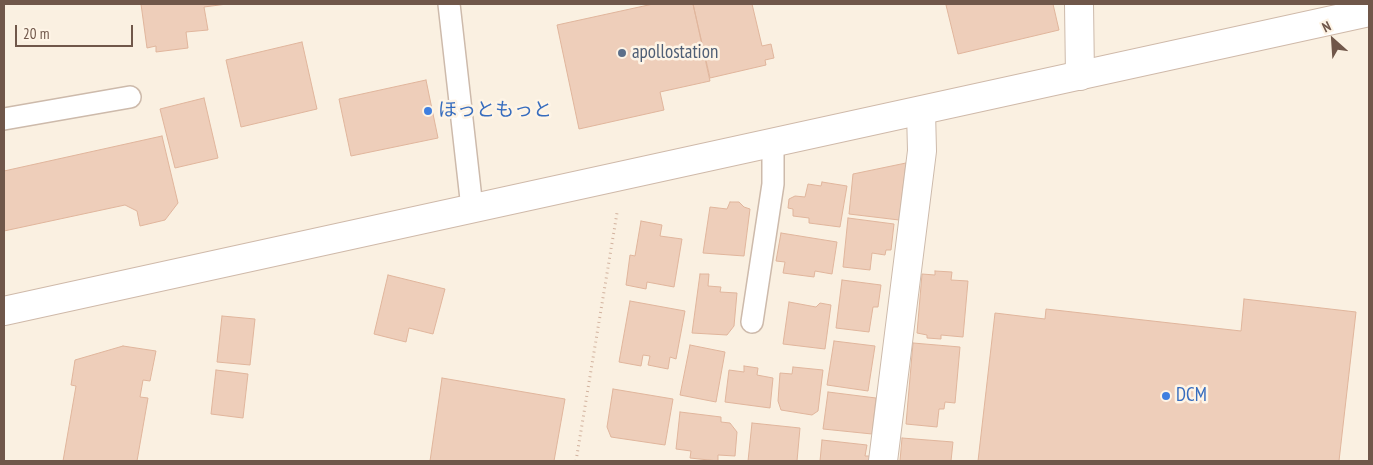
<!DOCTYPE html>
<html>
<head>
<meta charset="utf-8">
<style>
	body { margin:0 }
	#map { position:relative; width:1373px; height:465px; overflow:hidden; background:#faf0e1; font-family:"PT Sans Narrow",sans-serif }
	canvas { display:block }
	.frame { position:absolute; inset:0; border:5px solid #70574a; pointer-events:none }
	.north { position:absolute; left:1308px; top:15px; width:50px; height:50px; -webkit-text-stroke:4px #fef4e6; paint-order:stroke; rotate:334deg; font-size:14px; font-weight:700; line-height:20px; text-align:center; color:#70574a }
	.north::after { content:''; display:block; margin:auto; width:18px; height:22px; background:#70574a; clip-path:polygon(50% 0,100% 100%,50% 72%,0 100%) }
	.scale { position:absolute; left:15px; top:25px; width:118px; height:22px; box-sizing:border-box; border:2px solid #70574a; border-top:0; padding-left:6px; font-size:15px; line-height:18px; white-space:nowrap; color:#70574a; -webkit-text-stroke:4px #fef4e6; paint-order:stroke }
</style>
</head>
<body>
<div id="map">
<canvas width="1373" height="465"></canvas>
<div class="frame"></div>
<div class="north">N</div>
<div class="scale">20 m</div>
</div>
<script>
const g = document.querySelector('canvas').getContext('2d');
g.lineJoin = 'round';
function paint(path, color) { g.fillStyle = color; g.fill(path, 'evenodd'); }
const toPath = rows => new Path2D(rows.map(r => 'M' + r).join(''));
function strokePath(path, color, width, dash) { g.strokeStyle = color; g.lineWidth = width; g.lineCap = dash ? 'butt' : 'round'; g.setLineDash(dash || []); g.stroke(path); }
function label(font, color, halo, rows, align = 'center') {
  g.font = font + ' "PT Sans Narrow","Noto Sans JP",sans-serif'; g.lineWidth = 5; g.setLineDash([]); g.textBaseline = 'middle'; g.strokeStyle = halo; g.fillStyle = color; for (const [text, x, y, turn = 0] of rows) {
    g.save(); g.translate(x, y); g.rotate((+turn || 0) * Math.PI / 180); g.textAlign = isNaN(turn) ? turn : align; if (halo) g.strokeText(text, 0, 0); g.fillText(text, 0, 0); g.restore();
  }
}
const building = toPath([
	[141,4,227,4,204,7,208,30,186,32,188,48,156,52,156,46,147,48,141,4],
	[653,4,693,4,710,81,660,92,664,110,579,129,557,25,653,4],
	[693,4,752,4,762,46,771,44,774,58,765,60,766,65,710,78,693,4],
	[950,4,1053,4,1059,30,958,54,946,5,950,4],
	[302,42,317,109,241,127,226,60,302,42],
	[426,80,438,138,351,156,339,99,426,80],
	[204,98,218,158,175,168,160,109,204,98],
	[162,136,178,203,165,220,140,226,137,211,125,205,4,231,4,171,162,136],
	[906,163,899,220,849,214,853,174,906,163],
	[822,182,847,186,840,227,809,223,809,218,793,216,793,209,788,208,789,199,795,196,805,197,808,184,821,186,822,182],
	[730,202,739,202,744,207,750,209,744,256,703,253,710,207,727,209,730,202],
	[848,218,894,224,891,250,886,250,885,255,872,253,870,270,843,267,848,218],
	[641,221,662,225,660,236,682,239,674,287,647,282,646,289,626,285,630,255,635,256,641,221],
	[781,233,837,242,832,274,815,271,814,277,783,273,785,262,776,261,781,233],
	[935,271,952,272,951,280,968,281,963,337,941,335,941,339,927,338,927,335,917,333,922,274,935,275,935,271],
	[700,274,709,274,708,286,721,287,720,292,737,293,734,326,727,335,692,333,700,274],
	[388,275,445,289,433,334,409,328,406,342,374,334,388,275],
	[842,280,881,285,878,307,873,307,869,332,836,328,842,280],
	[1244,299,1356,312,1339,461,978,461,995,313,1045,319,1046,309,1241,331,1244,299],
	[630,301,685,311,676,359,670,357,668,369,648,365,650,356,643,355,641,366,619,362,630,301],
	[789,302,816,307,820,303,831,305,825,349,783,344,789,302],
	[222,316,255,319,250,365,217,362,222,316],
	[834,341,875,346,868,391,827,385,834,341],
	[913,343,960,347,955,403,945,402,944,409,939,409,937,427,906,424,913,343],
	[690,345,725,352,716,402,680,395,690,345],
	[123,346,156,351,150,381,143,380,140,397,148,398,137,461,63,461,76,386,71,385,75,360,123,346],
	[744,366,758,368,757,375,773,378,770,408,725,402,729,370,744,372,744,366],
	[793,367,823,370,818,411,812,415,781,410,778,401,780,373,792,374,793,367],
	[216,370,248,374,243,418,211,414,216,370],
	[442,378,565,399,554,461,430,461,442,378],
	[613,389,673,399,665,445,611,437,607,427,613,389],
	[828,392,876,398,872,434,823,429,828,392],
	[680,412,721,417,721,422,730,423,737,432,735,456,718,455,718,461,690,458,691,451,676,449,680,412],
	[752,423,800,428,797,461,748,461,752,423],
	[902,438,953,442,951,461,900,461,902,438],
	[822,440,867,445,865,456,870,456,870,461,820,461,822,440]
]);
const path = toPath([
	[576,461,617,213]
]);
const lane = toPath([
	[449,4,472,208],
	[4,119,130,97],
	[752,322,773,184,773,143]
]);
const street = toPath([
	[1079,4,1080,76],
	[883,461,922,151,921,111]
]);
const secondary = toPath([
	[4,311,1369,12]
]);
const markers = [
	[622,53,5,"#5c6f8a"],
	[428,111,5,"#3f7fe0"],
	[1166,396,5,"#3f7fe0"]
];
const serviceNames = [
	["apollostation",632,53]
];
const shopNames = [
	["ほっともっと",438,111],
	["DCM",1176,396]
];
paint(building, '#eeceba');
strokePath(building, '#e0b59c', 1);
strokePath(lane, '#cdbaab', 24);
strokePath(street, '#cdbaab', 30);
strokePath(secondary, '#cfb9a9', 30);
strokePath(path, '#d2b29e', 3, [1, 4]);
strokePath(lane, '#fff', 21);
strokePath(street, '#fff', 28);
strokePath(secondary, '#fff', 28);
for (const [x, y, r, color] of markers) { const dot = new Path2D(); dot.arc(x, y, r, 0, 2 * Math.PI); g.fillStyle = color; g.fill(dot); strokePath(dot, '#fef4e6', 2); }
label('19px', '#4e5e75', '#fef4e6', serviceNames, 'left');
label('19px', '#366cbe', '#fef4e6', shopNames, 'left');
</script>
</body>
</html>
